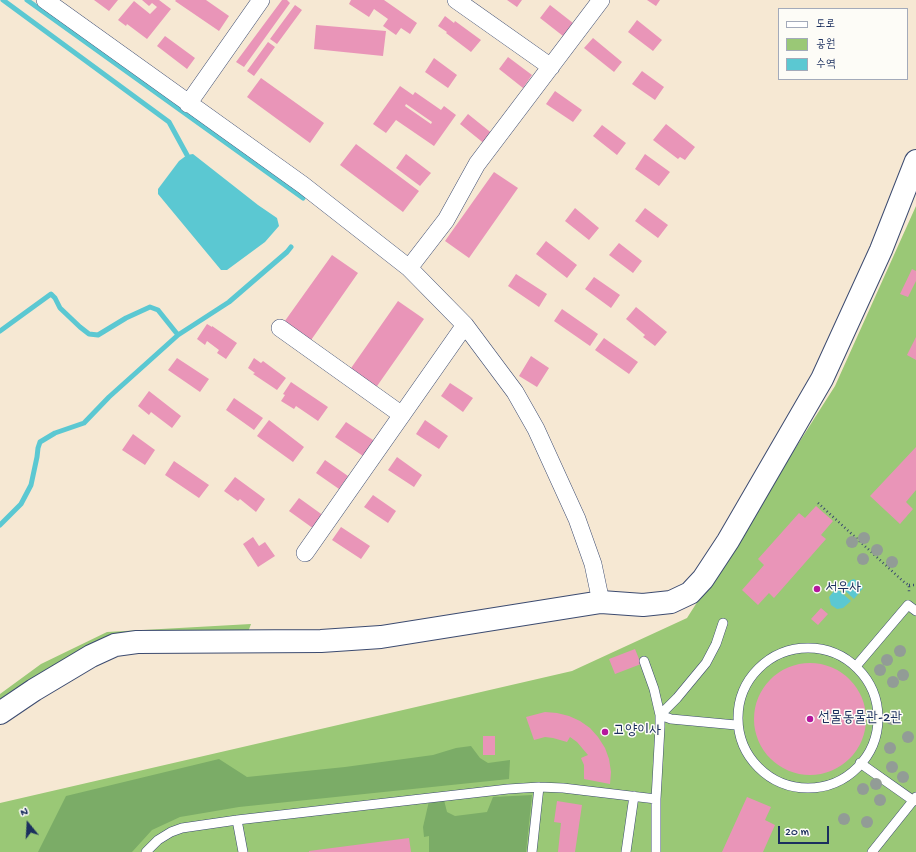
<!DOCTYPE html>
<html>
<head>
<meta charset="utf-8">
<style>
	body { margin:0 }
	#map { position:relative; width:916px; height:852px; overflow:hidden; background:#f6e8d3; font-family:"Gochi Hand","Poor Story",sans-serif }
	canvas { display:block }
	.legend { position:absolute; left:778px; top:8px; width:130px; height:72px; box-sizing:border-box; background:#fdfcf7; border:1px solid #a3aaba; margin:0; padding:5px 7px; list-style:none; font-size:12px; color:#1b2f5e }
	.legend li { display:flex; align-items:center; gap:8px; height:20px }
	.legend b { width:20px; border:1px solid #a3aaba }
	.north { position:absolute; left:8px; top:804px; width:40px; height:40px; -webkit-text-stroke:3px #fdfcf7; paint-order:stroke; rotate:342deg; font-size:11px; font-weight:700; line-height:16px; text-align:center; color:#1b2f5e }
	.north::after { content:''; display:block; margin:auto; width:14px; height:18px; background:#1b2f5e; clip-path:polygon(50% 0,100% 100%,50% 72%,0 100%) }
	.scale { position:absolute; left:778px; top:826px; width:51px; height:18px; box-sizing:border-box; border:2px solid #1b2f5e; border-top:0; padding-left:5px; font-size:12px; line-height:14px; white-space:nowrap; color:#1b2f5e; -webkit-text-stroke:3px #fdfcf7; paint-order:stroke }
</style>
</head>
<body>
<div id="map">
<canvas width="916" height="852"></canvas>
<ul class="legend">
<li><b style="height:5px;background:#fff"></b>도로</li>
<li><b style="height:11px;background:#9ac876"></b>공원</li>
<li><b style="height:11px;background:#5bc8d2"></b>수역</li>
</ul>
<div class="north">N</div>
<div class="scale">20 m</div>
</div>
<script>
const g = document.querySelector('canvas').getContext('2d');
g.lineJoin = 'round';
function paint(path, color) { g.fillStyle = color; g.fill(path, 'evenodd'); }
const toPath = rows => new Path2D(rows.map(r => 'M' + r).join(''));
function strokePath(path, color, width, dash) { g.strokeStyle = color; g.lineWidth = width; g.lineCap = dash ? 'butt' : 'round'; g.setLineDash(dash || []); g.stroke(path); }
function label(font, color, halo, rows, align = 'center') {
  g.font = font + ' "Gochi Hand","Poor Story",sans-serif'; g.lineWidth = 3; g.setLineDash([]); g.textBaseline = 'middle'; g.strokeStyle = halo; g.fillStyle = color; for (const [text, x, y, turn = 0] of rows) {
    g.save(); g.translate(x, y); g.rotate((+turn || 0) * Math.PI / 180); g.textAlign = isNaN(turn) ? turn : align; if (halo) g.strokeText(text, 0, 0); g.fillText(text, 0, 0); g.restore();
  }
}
const green = toPath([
	[916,206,916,852,0,852,0,803,572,671,687,618,835,386],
	[251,624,247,635,132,638,0,702,0,694,41,664,107,632]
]);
const forest = toPath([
	[471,746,480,758,488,763,510,760,509,779,239,807,180,817,152,830,132,852,38,852,66,796,219,759,247,777,345,767,433,755,456,748],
	[532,795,526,852,429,852,429,836,424,837,423,827,429,801,444,800,447,812,455,816,487,812,493,797]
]);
const water = toPath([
	[193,154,258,205,277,218,279,226,265,242,227,270,221,270,158,194,158,189,179,161,187,155],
	[854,579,862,585,863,588,854,599,840,586,841,584,845,586,851,580],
	[834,586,851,601,843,608,837,609,831,605,829,597,834,591,832,589]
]);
const stream = toPath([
	[3,0,169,122,187,155],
	[27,0,303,198],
	[0,331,51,294,55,298,60,308,80,327,89,334,98,335,126,318,150,307,158,310,178,335,229,302,287,252,291,247],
	[0,525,21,504,31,485,37,457,38,448,40,442,55,433,84,423,109,397,178,335]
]);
const building = toPath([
	[94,0,118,0,109,11],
	[142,0,159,0,171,9,147,39,127,24,126,26,118,20,134,1,150,14,157,7,152,3,149,6],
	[176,0,206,0,229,16,219,31,175,1],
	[282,0,287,0,290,3,244,67,236,62],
	[351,0,384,0,417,23,410,34,401,28,396,35,383,26,388,19,374,9,369,17,349,4],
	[507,0,522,0,517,7],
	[647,0,660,0,656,6],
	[295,5,302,10,277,44,270,39],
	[550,5,573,23,563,36,540,18],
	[445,16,454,23,455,21,481,40,471,52,446,33,447,32,438,26],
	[637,20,662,40,653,51,628,32],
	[316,25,386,31,383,56,314,49],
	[165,36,195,58,187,69,157,46],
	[593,38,622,62,614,72,584,48],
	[268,42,275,47,254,76,247,71],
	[508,57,532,75,523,88,499,69],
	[434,58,457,75,448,88,425,72],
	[642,71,664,87,655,100,632,84],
	[261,78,324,123,310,143,247,97],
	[400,86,413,95,415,92,441,110,444,106,456,115,434,146,396,120,386,133,373,124],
	[406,104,432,122,431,124,405,106],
	[555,91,582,110,573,122,546,104],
	[468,114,494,135,486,145,460,124],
	[666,124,695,147,685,160,680,157,678,159,653,140],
	[602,125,626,143,617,155,593,136],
	[356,144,419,191,403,212,340,165],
	[406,154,431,173,420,186,396,168],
	[645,154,670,172,659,186,635,169],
	[494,172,518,188,469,258,445,241],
	[575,208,599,228,589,240,565,221],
	[645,208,668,225,658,238,635,221],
	[546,241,577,265,567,278,536,254],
	[619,243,642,261,633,273,609,255],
	[332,255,358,273,309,343,282,325],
	[912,269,916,271,916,281,908,297,900,294],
	[516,274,547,294,539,307,508,286],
	[594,277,620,295,611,308,585,289],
	[398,301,424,319,375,389,349,371],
	[636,307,667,332,655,346,643,337,645,335,626,319],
	[562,309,598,334,590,346,554,321],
	[207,324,212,327,212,326,237,343,226,359,217,353,219,350,207,341,205,345,197,339],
	[916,337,916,360,907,355],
	[604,338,638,362,629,374,595,350],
	[531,356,549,368,537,387,519,376],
	[177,358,209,379,200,392,168,370],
	[254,358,261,363,263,361,286,378,277,390,253,374,255,373,248,368],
	[291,382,328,407,318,421,296,406,294,409,281,401,285,395,283,394],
	[450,383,473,398,463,412,441,396],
	[149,391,181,416,172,428,151,412,149,415,138,406],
	[234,398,263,418,254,430,226,410],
	[269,420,304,447,293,462,257,436],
	[425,420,448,436,439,449,416,434],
	[346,422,376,442,366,458,335,437],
	[133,434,155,450,145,465,122,450],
	[916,447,916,490,906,502,913,509,900,524,870,496],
	[397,457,422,475,414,487,388,470],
	[325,460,348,476,339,489,316,473],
	[174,461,209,485,199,498,165,475],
	[235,477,265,499,256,512,240,499,238,501,224,491],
	[373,495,396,511,388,523,364,507],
	[299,498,324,516,314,529,289,511],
	[816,506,833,521,821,535,826,539,774,598,769,593,758,605,742,590,764,565,758,559,799,513,805,518],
	[341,527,370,546,361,559,332,540],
	[253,537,259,546,265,542,275,556,258,567,243,544],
	[821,608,828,614,818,625,811,619],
	[635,649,641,664,615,674,609,659],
	'754 719a56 56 0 1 1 112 0a56 56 0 1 1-112 0Z',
	[545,712,557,713,569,716,580,721,590,728,598,737,605,748,609,759,611,772,610,784,584,779,584,765,581,758,588,755,577,742,570,737,567,742,553,738,545,737,534,740,526,717],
	[483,736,495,736,495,755,483,755],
	[747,797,771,807,765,820,775,825,763,852,722,852],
	[557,801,582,805,575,852,558,852,561,823,554,822],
	[409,838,411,852,309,852,309,851]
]);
const path = toPath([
	[818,503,905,583,909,585,909,593],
	[909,585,916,585]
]);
const lane = toPath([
	[723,623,716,644,706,663,677,698,660,715,671,719,736,725],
	'738 718a70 70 0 1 1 140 0a70 70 0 1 1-140 0Z',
	[644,661,654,689,660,715,660,727,656,799,656,852],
	[857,665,908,605,916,611],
	[860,763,914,801],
	[237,820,243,852],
	[146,852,158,840,171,832,182,828,237,820,508,789,539,787,563,788,656,799],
	[532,852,539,787],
	[626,852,634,796],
	[872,852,916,797]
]);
const street = toPath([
	[45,0,303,185,409,268,465,325,515,392,536,429,577,519,593,564,601,602],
	[456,0,551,67],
	[188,104,261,0],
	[409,268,446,220,477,164,601,0],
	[280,328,402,415],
	[305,553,465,325]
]);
const secondary = toPath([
	[0,713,34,690,91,656,115,645,137,642,321,641,381,637,601,602,643,605,671,602,690,593,703,579,728,541,822,379,881,250,916,161]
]);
const trees = [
	[864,538],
	[852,542],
	[877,550],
	[863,559],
	[892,562],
	[900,651],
	[887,660],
	[880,670],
	[903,675],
	[893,682],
	[892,719],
	[908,737],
	[890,748],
	[892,767],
	[903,777],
	[876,784],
	[863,789],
	[880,800],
	[844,819],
	[867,822]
];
const markers = [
	[817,589,4,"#b5179e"],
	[810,719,4,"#b5179e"],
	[605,732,4,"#b5179e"]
];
const poiNames = [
	["서우사",825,589],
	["선물동물관-2관",818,719],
	["고양이사",613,732]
];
paint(green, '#9ac876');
paint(forest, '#7bac67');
paint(water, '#5bc8d2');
strokePath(stream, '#5bc8d2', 5);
paint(building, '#e995b8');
strokePath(lane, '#3c4b70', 10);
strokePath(street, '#3c4b70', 18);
strokePath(secondary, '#3c4b70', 24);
strokePath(path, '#3c4b70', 2.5, [1, 3]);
strokePath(lane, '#fff', 9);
strokePath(street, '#fff', 17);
strokePath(secondary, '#fff', 22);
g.fillStyle = '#929c96';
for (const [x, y] of trees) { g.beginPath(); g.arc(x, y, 6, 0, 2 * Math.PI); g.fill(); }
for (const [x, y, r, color] of markers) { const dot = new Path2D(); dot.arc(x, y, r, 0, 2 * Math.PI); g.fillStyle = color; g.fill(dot); strokePath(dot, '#fdfcf7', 1.5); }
label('15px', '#1b2f5e', '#fdfcf7', poiNames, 'left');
</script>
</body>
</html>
